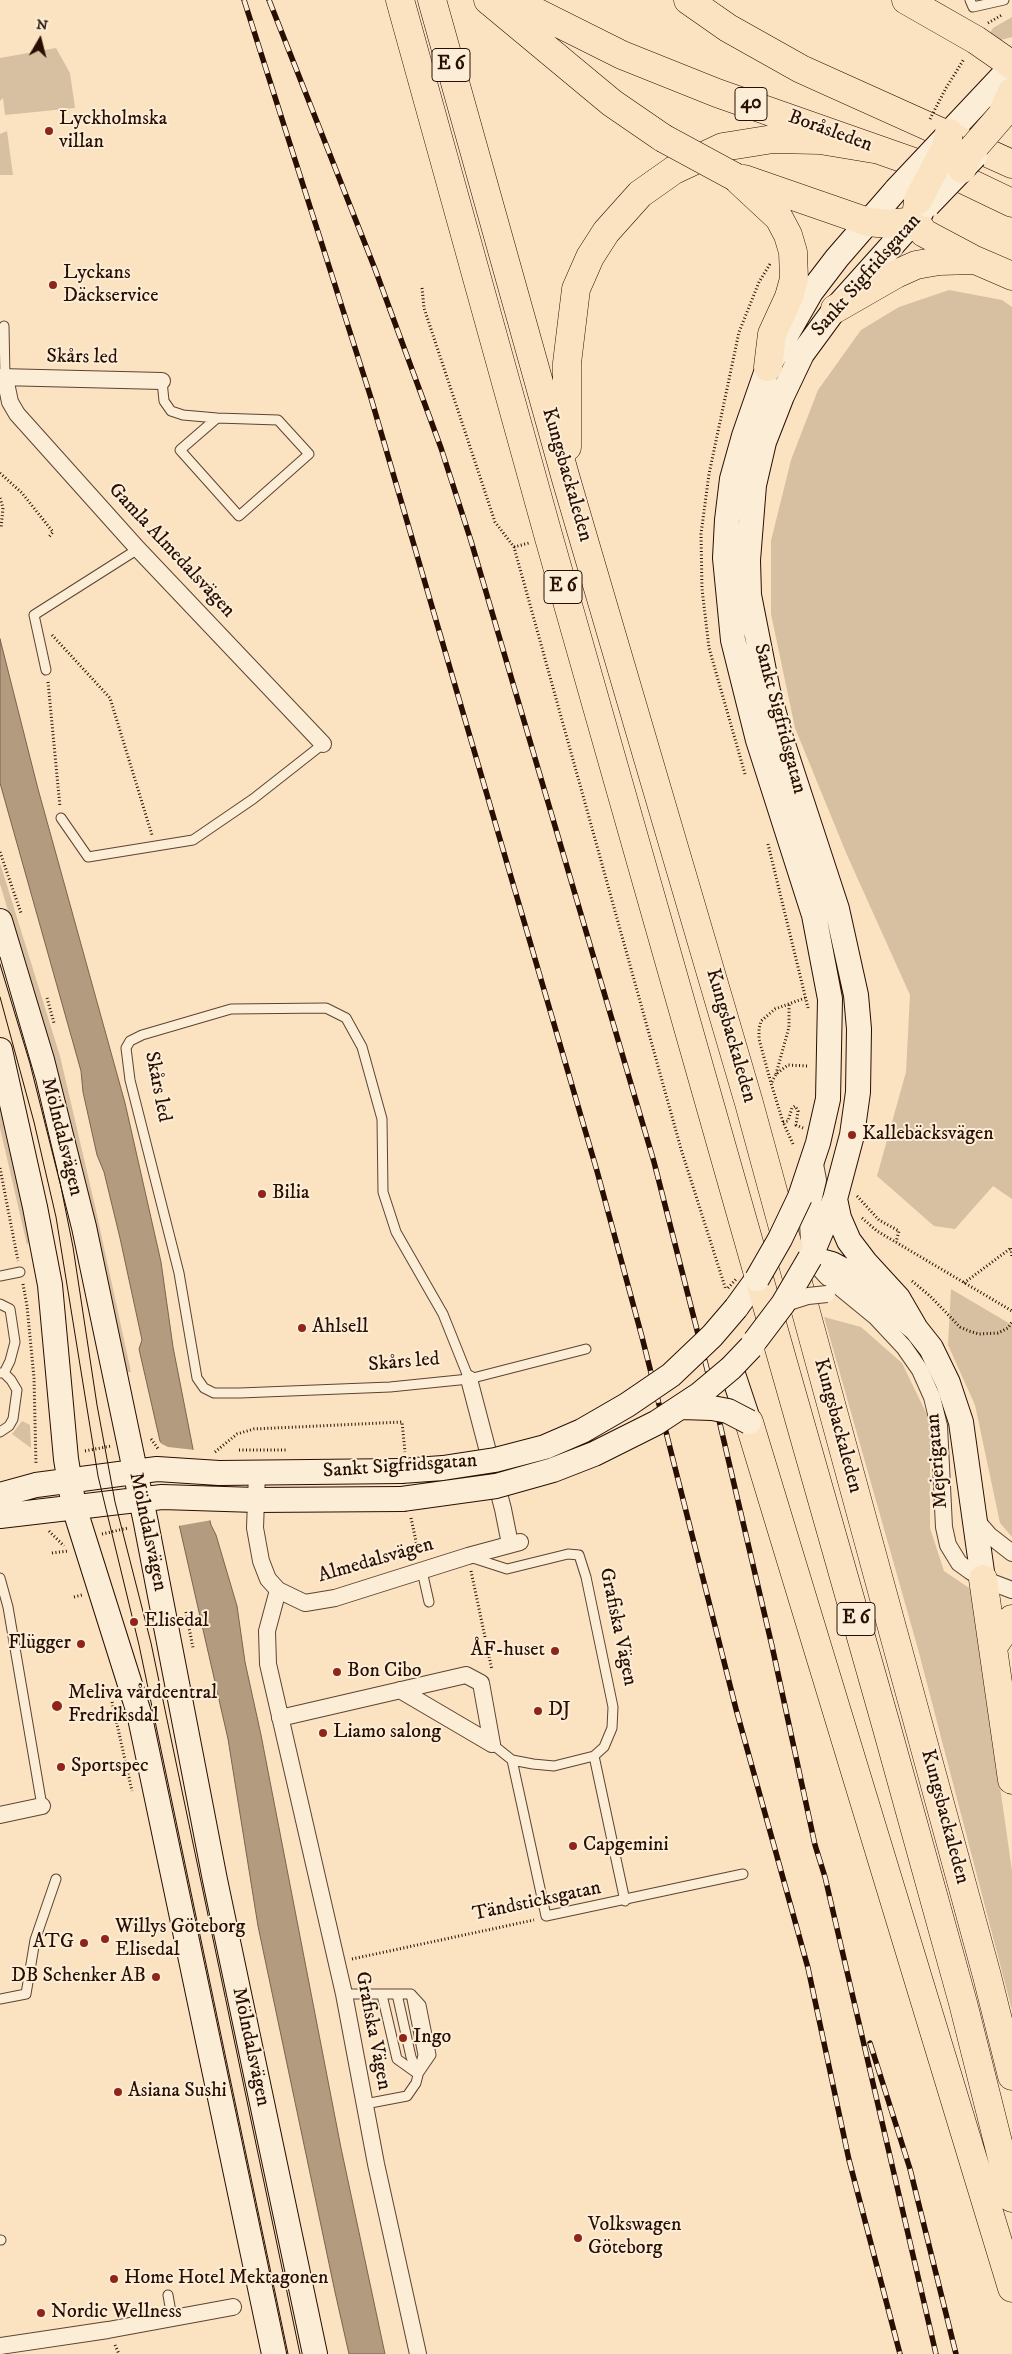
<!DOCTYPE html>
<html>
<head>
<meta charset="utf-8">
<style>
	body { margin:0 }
	#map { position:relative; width:1012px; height:2354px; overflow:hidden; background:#fbe3c1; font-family:"IM FELL DW Pica",serif }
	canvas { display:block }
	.north { position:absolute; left:15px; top:15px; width:50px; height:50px; -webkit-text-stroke:4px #fcedd7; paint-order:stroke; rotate:8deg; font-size:14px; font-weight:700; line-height:20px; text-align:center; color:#280e03 }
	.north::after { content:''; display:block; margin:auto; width:18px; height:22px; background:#280e03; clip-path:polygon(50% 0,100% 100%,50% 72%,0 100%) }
</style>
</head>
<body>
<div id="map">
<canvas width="1012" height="2354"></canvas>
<div class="north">N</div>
</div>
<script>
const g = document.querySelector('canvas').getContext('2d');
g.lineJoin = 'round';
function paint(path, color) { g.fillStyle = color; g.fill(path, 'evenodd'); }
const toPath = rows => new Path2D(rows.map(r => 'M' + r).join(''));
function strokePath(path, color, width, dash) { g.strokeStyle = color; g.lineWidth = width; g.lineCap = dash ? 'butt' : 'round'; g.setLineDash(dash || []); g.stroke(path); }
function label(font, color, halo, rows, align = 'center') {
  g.font = font + ' "IM FELL DW Pica",serif'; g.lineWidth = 4; g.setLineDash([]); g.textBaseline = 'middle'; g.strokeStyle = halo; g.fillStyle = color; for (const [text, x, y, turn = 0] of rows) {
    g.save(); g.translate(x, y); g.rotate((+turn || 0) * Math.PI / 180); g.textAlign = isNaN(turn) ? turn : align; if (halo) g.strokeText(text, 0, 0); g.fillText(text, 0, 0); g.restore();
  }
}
const green = toPath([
	[1012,17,1012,37,1001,40,993,39,988,36,993,28],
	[56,48,70,73,75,108,5,115,3,98,0,101,0,58],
	[7,131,13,175,0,175,0,134],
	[949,290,1002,300,1012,307,1012,1199,993,1186,955,1229,934,1226,877,1176,906,1072,910,995,847,855,795,728,771,614,771,541,791,460,818,390,861,330,899,307],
	[0,863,60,1056,95,1206,131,1372,124,1372,56,1070,0,884],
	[0,1085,30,1240,27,1245,0,1128],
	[951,1289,1012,1325,1012,1537,1000,1523,975,1405,948,1345],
	[824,1317,861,1327,902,1363,930,1421,930,1528,944,1571,972,1590,1012,1871,1012,2010,918,1649],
	[22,1421,30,1425,31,1448,12,1434]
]);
const water = toPath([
	[0,639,38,789,125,1103,161,1262,173,1347,193,1449,211,1525,216,1535,237,1606,245,1662,261,1735,341,2148,385,2354,349,2354,335,2292,258,1926,228,1739,139,1349,142,1340,120,1238,104,1172,97,1155,83,1092,81,1071,0,783,0,639]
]);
const pier = toPath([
	[157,1439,162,1444,168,1447,195,1450,212,1520,178,1526]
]);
const path = toPath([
	[988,23,1002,15],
	[946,88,964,59],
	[422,288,424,308,495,522,514,547,681,1149,726,1290],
	[0,473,22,493,53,532,48,538],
	[0,498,3,508,1,528],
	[514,547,529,543],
	[52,635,110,698,152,835],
	[48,682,60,807],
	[745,774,709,648,702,589,701,534,709,474,739,332,759,282,770,264],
	[768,844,808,1008],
	[0,852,21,913],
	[47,998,54,1023],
	[776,1074,789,1027,789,1004],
	[772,1082,776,1074,788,1065,808,1066],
	[783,1122,788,1121,792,1108,795,1106,798,1111,796,1125,803,1128],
	[793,1144,783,1122,771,1083,759,1039,759,1029,761,1021,775,1009,805,998],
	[0,1168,18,1261],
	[857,1196,879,1220,899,1231,896,1242],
	[862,1218,877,1231,1012,1311],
	[1011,1248,1012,1257],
	[912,1281,930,1296,960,1327,969,1331,979,1334,998,1333,1008,1328,1012,1322],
	[964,1283,1011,1248],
	[23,1284,27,1306,34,1378,36,1465],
	[151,1439,159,1450],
	[239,1450,286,1450],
	[85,1451,111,1446],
	[215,1452,237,1434,254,1429,402,1422,405,1452],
	[411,1518,419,1555],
	[49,1531,64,1546],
	[102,1534,128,1528],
	[52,1553,68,1551],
	[471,1571,492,1670],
	[74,1597,82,1595],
	[186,1612,193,1648],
	[112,1702,132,1791],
	[352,1959,534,1920],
	[115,2345,119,2354]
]);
const lane = toPath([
	[970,0,973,7,1004,0],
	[4,326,5,378],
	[162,381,164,401,171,411,183,415,217,418,278,420,309,454,239,516,180,450,217,418],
	[46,670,34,615,138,549],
	[61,818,88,857,193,840,253,799,323,744],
	[0,1276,20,1272],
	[0,1304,10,1309,15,1342,10,1361,4,1373],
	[0,1373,4,1373,11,1380,17,1390,13,1419,9,1426,0,1432],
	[469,1379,443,1314,396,1232,383,1192,382,1119,362,1047,346,1018,326,1008,231,1009,142,1035,130,1041,126,1048,130,1080,179,1273,197,1378,204,1388,214,1393,240,1393,390,1387,469,1379,586,1349],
	[473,1558,507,1569,568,1554,579,1555,586,1577,613,1707,612,1728,604,1747,594,1756,554,1766,533,1764,512,1760,492,1744],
	[422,1571,429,1602],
	[0,1578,8,1607,42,1806],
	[594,1756,625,1901],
	[512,1760,546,1916,743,1874],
	[344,1994,411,1994,421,2005,431,2055,418,2074],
	[397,1994,411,2057,418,2074],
	[382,1995,397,2059,418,2074],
	[0,1999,26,1994,35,1940,56,1879],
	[365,2104,407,2096,416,2083,423,2055,411,1994],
	[0,2240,1,2240],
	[168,2295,172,2318]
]);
const street = toPath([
	[0,377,162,381],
	[5,378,10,402,17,414,138,549,323,744],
	[815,1164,818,1180,808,1223,810,1258,826,1276,876,1317,904,1347,920,1370,932,1397,939,1426,944,1527,948,1545,959,1563,970,1571,983,1579,1012,1590],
	[469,1379,503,1509,510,1544],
	[257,1473,255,1528,261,1561,268,1579,278,1590,305,1603,335,1598,468,1556,520,1542],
	[976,1520,989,1535,1012,1553],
	[278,1590,267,1631,268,1664,344,1994,376,2164,418,2354],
	[400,1690,492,1744],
	[280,1718,466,1675,481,1683,492,1744],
	[0,1815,42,1806],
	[0,2346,108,2330,233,2307]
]);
const secondary = toPath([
	[949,133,1012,66],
	[0,921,42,1060,84,1227,146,1523,215,1880,315,2354],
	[0,1050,35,1207,50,1285,66,1459,74,1507,139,1713,274,2354],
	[800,1197,818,1143,828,1099,830,999,814,915,758,740,733,640,725,558,727,520,732,479,744,436,768,367,811,292,837,258,896,190],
	[835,1199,839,1218,849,1241,865,1262,898,1298,916,1329,931,1348,948,1383,961,1422,983,1579],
	[736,1308,757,1279],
	[916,1329,847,1272,832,1264,810,1258,835,1199,852,1135,858,1092,859,1029,856,995,837,909,780,735,768,691,749,595,748,560,754,485,764,442,782,396,802,354,835,309,921,213],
	[731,1368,749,1422],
	[0,1495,36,1485,157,1469,219,1473,401,1471],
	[0,1516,162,1497,256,1500,402,1499]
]);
const highway = toPath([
	[400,0,549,538,886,1725,963,2003,1012,2198],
	[432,0,566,479,749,1103,987,1976,1012,2076],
	[488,0,612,103,663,138],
	[512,0,622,55,717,93,962,179,1012,203],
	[688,0,728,28,801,69,1012,164],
	[906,0,976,40,1012,65],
	[1001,116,1012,92],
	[735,177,779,218,788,235,793,252,794,279,789,297,772,334,768,367],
	[744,179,868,222,888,224,915,221],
	[918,203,915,221,924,233,971,258],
	[835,309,896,274,916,265,939,261,975,260,1012,276],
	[567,447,567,363,576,289,590,257,606,232,640,194,674,170,723,147,773,139,820,140,880,150],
	[749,1422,1012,2288],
	[983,1579,1012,1780],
	[993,1647,1012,1619]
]);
const tram = toPath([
	[0,957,36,1081,60,1182,73,1247,97,1405,115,1502,151,1643,300,2354],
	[0,997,34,1122,56,1217,98,1476,139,1645,288,2354]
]);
const rail = toPath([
	[244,0,371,398,597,1171,642,1337,736,1709,808,1968,849,2160,900,2354],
	[269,0,375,269,441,448,471,541,654,1162,708,1373,772,1646,815,1845,825,1877,936,2354],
	[870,2043,910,2169,956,2354]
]);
const pathBridge = toPath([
	[930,119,946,88],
	[728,1288,737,1278]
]);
const streetBridge = toPath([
	[783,1304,808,1296,827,1294]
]);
const secondaryBridge = toPath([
	[896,190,945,138],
	[928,205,975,156],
	[757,1279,780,1239,800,1197],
	[755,1341,783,1304,810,1258],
	[681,1407,712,1408,728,1411,749,1422],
	[401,1471,443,1468,495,1460,545,1447,582,1431,627,1405,671,1375,712,1336,736,1308],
	[402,1499,496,1486,553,1470,594,1454,656,1423,700,1394,731,1368,751,1347]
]);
const highwayBridge = toPath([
	[663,138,735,177],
	[962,169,969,153,1001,116],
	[918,200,946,147,949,133]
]);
const markers = [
	[49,131,5,"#8f2418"],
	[53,285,5,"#8f2418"],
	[852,1135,5,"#8f2418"],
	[262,1194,5,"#8f2418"],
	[302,1328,5,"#8f2418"],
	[134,1622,5,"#8f2418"],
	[81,1644,5,"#8f2418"],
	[555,1651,5,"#8f2418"],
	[337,1672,5,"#8f2418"],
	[57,1706,6,"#8f2418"],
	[538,1711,5,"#8f2418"],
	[323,1733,5,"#8f2418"],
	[61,1767,5,"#8f2418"],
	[573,1846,5,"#8f2418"],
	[105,1939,5,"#8f2418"],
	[84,1943,5,"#8f2418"],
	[156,1977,5,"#8f2418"],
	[403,2038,5,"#8f2418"],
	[118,2092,5,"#8f2418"],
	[578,2238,5,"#8f2418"],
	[114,2279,5,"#8f2418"],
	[41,2313,5,"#8f2418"]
];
const shields = [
	[451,65,38],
	[751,104,32],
	[563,587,38],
	[856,1619,38]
];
const shieldNames = [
	["E 6",451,65],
	["40",751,104],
	["E 6",563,587],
	["E 6",856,1619]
];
const poiNames = [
	["Lyckholmska",59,120],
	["villan",59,143],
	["Lyckans",63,274],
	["Däckservice",63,297],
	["Kallebäcksvägen",862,1135],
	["Bilia",272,1194],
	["Ahlsell",312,1328],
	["Elisedal",144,1622],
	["Flügger",71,1644,"right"],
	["ÅF-huset",545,1651,"right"],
	["Bon Cibo",347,1672],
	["Meliva vårdcentral",68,1694],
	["Fredriksdal",68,1717],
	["DJ",548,1711],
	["Liamo salong",333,1733],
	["Sportspec",71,1767],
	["Capgemini",583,1846],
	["Willys Göteborg",115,1928],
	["Elisedal",115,1951],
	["ATG",74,1943,"right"],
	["DB Schenker AB",146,1977,"right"],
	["Ingo",413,2038],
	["Asiana Sushi",128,2092],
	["Volkswagen",588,2226],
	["Göteborg",588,2249],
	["Home Hotel Mektagonen",124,2279],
	["Nordic Wellness",51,2313]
];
const streetNames = [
	["Boråsleden",830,132,20],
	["Sankt Sigfridsgatan",867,276,-49],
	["Skårs led",82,358,1],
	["Kungsbackaleden",566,475,74],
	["Gamla Almedalsvägen",171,551,47],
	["Sankt Sigfridsgatan",779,719,75],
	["Kungsbackaleden",730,1036,74],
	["Skårs led",157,1087,79],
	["Mölndalsvägen",61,1137,76],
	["Skårs led",404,1363,-5],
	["Kungsbackaleden",837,1426,75],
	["Mejerigatan",938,1461,-95],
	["Sankt Sigfridsgatan",400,1467,-4],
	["Mölndalsvägen",147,1532,78],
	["Almedalsvägen",376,1561,-16],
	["Grafiska Vägen",617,1627,78],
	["Kungsbackaleden",944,1817,75],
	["Tändsticksgatan",537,1902,-12],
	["Grafiska Vägen",372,2031,79],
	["Mölndalsvägen",250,2047,78]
];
paint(green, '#d7bfa1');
paint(water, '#b39b80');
strokePath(water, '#7b634e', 1);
paint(pier, '#fbe3c1');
strokePath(lane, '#5d4332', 11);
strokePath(street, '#5d4332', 18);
strokePath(secondary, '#280e03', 26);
strokePath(highway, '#280e03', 29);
strokePath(path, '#280e03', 3, [1, 2.5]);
strokePath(lane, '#fcedd7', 9);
strokePath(street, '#fcedd7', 16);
strokePath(secondary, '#fcedd7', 24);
strokePath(highway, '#fbe3c1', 28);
strokePath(tram, '#280e03', 1);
strokePath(rail, '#280e03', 5.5);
strokePath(rail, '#fcedd7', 4, [11]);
strokePath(streetBridge, '#5d4332', 18, []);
strokePath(secondaryBridge, '#280e03', 26, []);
strokePath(highwayBridge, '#280e03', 29, []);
strokePath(pathBridge, '#280e03', 3, [1, 2.5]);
strokePath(streetBridge, '#fcedd7', 16);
strokePath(secondaryBridge, '#fcedd7', 24);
strokePath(highwayBridge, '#fbe3c1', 28);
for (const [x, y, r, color] of markers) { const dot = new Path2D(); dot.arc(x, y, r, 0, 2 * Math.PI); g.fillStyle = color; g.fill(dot); strokePath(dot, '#fcedd7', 2); }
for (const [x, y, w] of shields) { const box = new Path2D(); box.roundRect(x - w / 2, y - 16.5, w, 33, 4); g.fillStyle = '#fcedd7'; g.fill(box); strokePath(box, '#280e03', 1); }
label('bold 19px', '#280e03', null, shieldNames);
label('20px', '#280e03', '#fcedd7', poiNames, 'left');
label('20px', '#280e03', '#fcedd7', streetNames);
</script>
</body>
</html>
